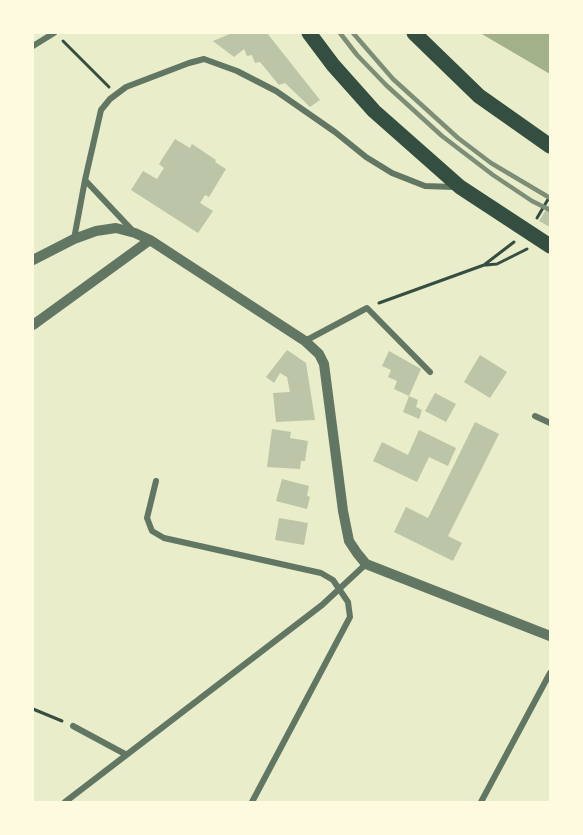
<!DOCTYPE html>
<html>
<head>
<meta charset="utf-8">
<style>
	body { margin:0 }
	#map { position:relative; width:583px; height:835px; overflow:hidden; background:#e9edc9; font-family:Lato,sans-serif }
	canvas { display:block }
	.frame { position:absolute; inset:0; border:34px solid #fefae0; pointer-events:none }
</style>
</head>
<body>
<div id="map">
<canvas width="583" height="835"></canvas>
<div class="frame"></div>
</div>
<script>
const g = document.querySelector('canvas').getContext('2d');
g.lineJoin = 'round';
function paint(path, color) { g.fillStyle = color; g.fill(path, 'evenodd'); }
const toPath = rows => new Path2D(rows.map(r => 'M' + r).join(''));
function strokePath(path, color, width, dash) { g.strokeStyle = color; g.lineWidth = width; g.lineCap = dash ? 'butt' : 'round'; g.setLineDash(dash || []); g.stroke(path); }
const water = toPath([
	[480,33,550,33,550,74]
]);
const building = toPath([
	[232,33,267,33,320,100,310,107,285,83,279,85,260,62,255,63,252,55,247,56,244,49,234,57,213,41],
	[175,139,190,148,192,144,216,160,215,162,226,169,209,197,205,195,200,203,213,211,198,233,131,190,143,171,157,179,164,168,159,164],
	[550,203,550,227,539,221],
	[287,350,306,363,315,420,276,422,273,393,290,392,287,377,280,373,274,383,266,377],
	[389,351,421,369,409,396,394,389,397,381,388,377,391,370,382,366],
	[480,355,507,372,490,398,464,382],
	[435,393,456,404,446,422,425,411],
	[409,396,418,400,416,407,422,410,419,419,403,412],
	[475,422,499,434,448,536,462,543,453,561,394,532,406,507,428,518],
	[272,429,291,432,290,438,308,441,305,461,301,461,300,469,267,467],
	[419,430,456,448,448,466,429,457,417,482,373,461,382,442,408,455],
	[282,479,309,486,307,496,310,497,307,509,276,501],
	[279,518,308,523,304,545,275,540]
]);
const path = toPath([
	[63,41,109,87],
	[537,218,550,196],
	[486,265,497,264,527,249],
	[379,303,484,265,514,242],
	[33,709,62,721]
]);
const minor = toPath([
	[33,46,54,33],
	[133,231,85,180,101,110,110,99,126,87,189,63,204,59,237,71,276,91,335,132,366,157,392,173,425,186,454,187],
	[74,239,85,180],
	[305,341,367,308,430,372],
	[535,416,550,423],
	[156,481,147,518,152,531,164,538,321,573,333,580,348,602,350,617,252,802],
	[73,726,125,754],
	[65,802,322,605,366,564],
	[481,802,550,673]
]);
const tertiary = toPath([
	[33,260,74,239,96,231,116,228,135,233,150,240,305,341,319,354,324,364,343,511,349,541,357,553,366,564,550,636],
	[33,325,150,240]
]);
const primary = toPath([
	[309,33,333,65,374,111,460,187,550,246],
	[414,33,479,96,550,146]
]);
const rail = toPath([
	[340,33,357,55,386,85,442,136,493,175,532,201,550,210],
	[353,33,393,79,458,138,491,163,550,198]
]);
paint(water, '#a3b18a');
paint(building, '#bcc5a7');
strokePath(path, '#344e41', 3);
strokePath(minor, '#617663', 6);
strokePath(tertiary, '#617663', 10);
strokePath(primary, '#344e41', 15);
strokePath(rail, '#7c8e77', 4.5);
</script>
</body>
</html>
